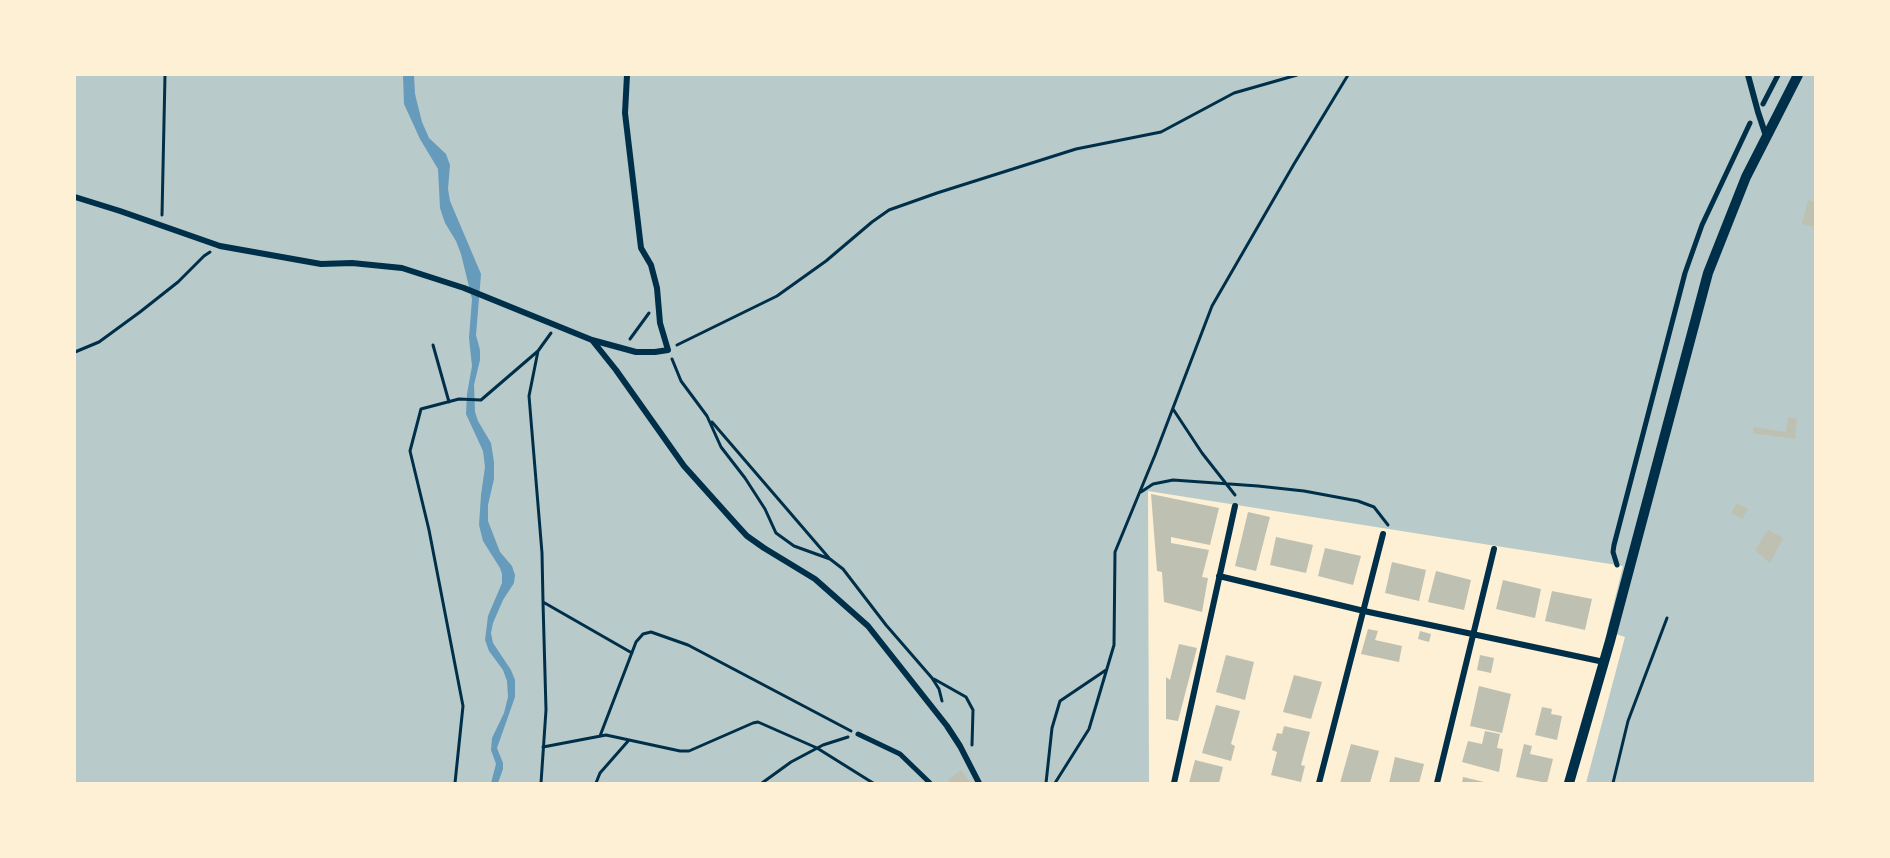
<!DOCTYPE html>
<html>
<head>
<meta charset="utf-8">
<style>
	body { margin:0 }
	#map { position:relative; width:1890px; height:858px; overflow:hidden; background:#fdf0d5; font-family:Manrope,sans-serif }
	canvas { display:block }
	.frame { position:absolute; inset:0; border:76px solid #fdf0d5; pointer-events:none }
</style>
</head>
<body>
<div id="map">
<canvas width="1890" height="858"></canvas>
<div class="frame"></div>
</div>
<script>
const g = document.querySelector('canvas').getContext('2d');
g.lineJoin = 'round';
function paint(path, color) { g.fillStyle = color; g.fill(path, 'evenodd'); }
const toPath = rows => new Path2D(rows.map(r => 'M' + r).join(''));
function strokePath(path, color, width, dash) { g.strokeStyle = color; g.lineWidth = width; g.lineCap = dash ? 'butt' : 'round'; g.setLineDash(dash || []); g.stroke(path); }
const green = toPath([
	[75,75,1815,75,1815,783,1586,783,1625,637,1607,631,1623,566,1148,491,1149,783,75,783]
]);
const water = toPath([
	[403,75,414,75,415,94,422,122,429,138,446,154,450,165,448,189,450,201,481,274,476,335,480,350,480,360,474,385,475,412,478,421,491,443,494,462,494,479,488,505,488,521,500,552,512,566,515,575,514,583,503,600,493,623,491,633,493,643,511,670,515,680,515,697,497,748,503,763,503,769,498,783,491,783,496,764,491,750,492,738,504,713,508,697,507,681,503,670,489,651,485,640,488,616,502,583,502,574,500,568,483,541,479,525,481,495,485,467,483,451,466,414,467,394,472,366,469,338,472,299,461,254,456,241,445,223,440,208,438,169,420,139,404,104]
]);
const building = toPath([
	[1808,200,1815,202,1815,227,1802,224],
	[1788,417,1797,419,1795,439,1753,433,1754,427,1786,432],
	[1151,494,1219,508,1210,545,1171,537,1171,543,1209,550,1202,577,1208,578,1202,612,1164,602,1162,572,1157,571],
	[1737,503,1748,509,1742,519,1731,513],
	[1248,512,1270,517,1256,571,1235,566],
	[1768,530,1783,538,1770,563,1755,550],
	[1276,537,1313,545,1306,573,1270,565],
	[1325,548,1361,556,1353,585,1318,576],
	[1392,562,1426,570,1419,601,1385,593],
	[1436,571,1471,580,1464,610,1428,602],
	[1503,580,1541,589,1535,618,1496,609],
	[1552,591,1592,599,1585,630,1545,621],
	[1368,629,1378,631,1375,640,1402,646,1399,662,1361,654],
	[1420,631,1431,634,1429,642,1418,639],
	[1179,644,1197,648,1178,721,1166,719,1166,677,1170,680],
	[1226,655,1254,662,1245,700,1216,692],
	[1480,655,1494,658,1491,673,1477,670],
	[1294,675,1322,682,1311,719,1283,712],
	[1479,686,1511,694,1502,733,1470,726],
	[1216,705,1240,711,1231,744,1235,746,1231,761,1202,753],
	[1542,707,1552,709,1551,714,1562,716,1557,740,1535,735],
	[1284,726,1310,732,1301,765,1305,766,1301,782,1271,775,1277,752,1272,750,1277,733,1282,734],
	[1485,731,1500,734,1497,748,1503,749,1499,772,1462,762,1468,741,1482,744],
	[1351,744,1379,751,1370,783,1340,783],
	[1524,744,1532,746,1530,754,1553,759,1547,783,1516,777],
	[1395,757,1424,764,1419,783,1389,783],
	[1195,760,1223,767,1219,783,1189,783],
	[961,770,970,782,968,783,950,783,948,780],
	[1463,777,1484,782,1484,783,1462,783]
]);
const path = toPath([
	[162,215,165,75],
	[630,339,649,313],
	[433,345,449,402],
	[677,345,777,296,826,261,872,222,889,210,937,193,1076,149,1161,132,1234,93,1297,75],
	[75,352,99,342,140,312,178,282,204,256,210,252],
	[672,359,681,381,707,416,721,447,745,478,765,509,776,533,794,546,830,559,843,569,886,625,932,678,939,689,942,701],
	[1173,409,1202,453,1235,495],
	[712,422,829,558],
	[1141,492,1153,484,1173,480,1258,486,1304,491,1358,501,1374,507,1388,525],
	[543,602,632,653],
	[934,679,966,697,973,710,972,745],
	[600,736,636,642,643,634,651,632,688,645,851,731],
	[543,747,606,735,680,751,689,751,753,723,758,722,817,748,873,783],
	[455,783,463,706,429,530,410,451,421,409,459,399,481,400,538,351],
	[541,783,546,710,543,602,542,553,529,396,538,351,551,333],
	[596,783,600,773,629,740],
	[762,783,791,762,823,745,848,737],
	[1046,783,1052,728,1060,701,1106,670],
	[1055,783,1089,729,1114,645,1115,552,1155,455,1212,306,1294,164,1348,75],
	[1613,783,1628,721,1667,618]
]);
const pedestrian = toPath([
	[1763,104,1778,75],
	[1617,565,1613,552,1614,545,1685,273,1702,225,1750,123],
	[858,734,900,754,930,783]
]);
const minor = toPath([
	[1748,75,1758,112,1766,136],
	[75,197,120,211,220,246,321,264,352,263,402,268,464,288,592,340,616,370,684,466,736,524,747,536,764,548,815,579,868,626,947,726,960,746,979,783],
	[592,340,636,352,655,352,668,350,660,323,657,288,651,265,641,248,625,113,627,75],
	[1219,576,1364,611,1604,662],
	[1174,783,1235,506],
	[1319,783,1383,534],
	[1437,783,1494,549]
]);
const tertiary = toPath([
	[1569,783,1610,641,1708,273,1746,177,1798,75]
]);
paint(green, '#b9caca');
paint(water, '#669bbc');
paint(building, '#bec0b2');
strokePath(path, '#003049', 3);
strokePath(pedestrian, '#003049', 5);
strokePath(minor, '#003049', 6);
strokePath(tertiary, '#003049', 10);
</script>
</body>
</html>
